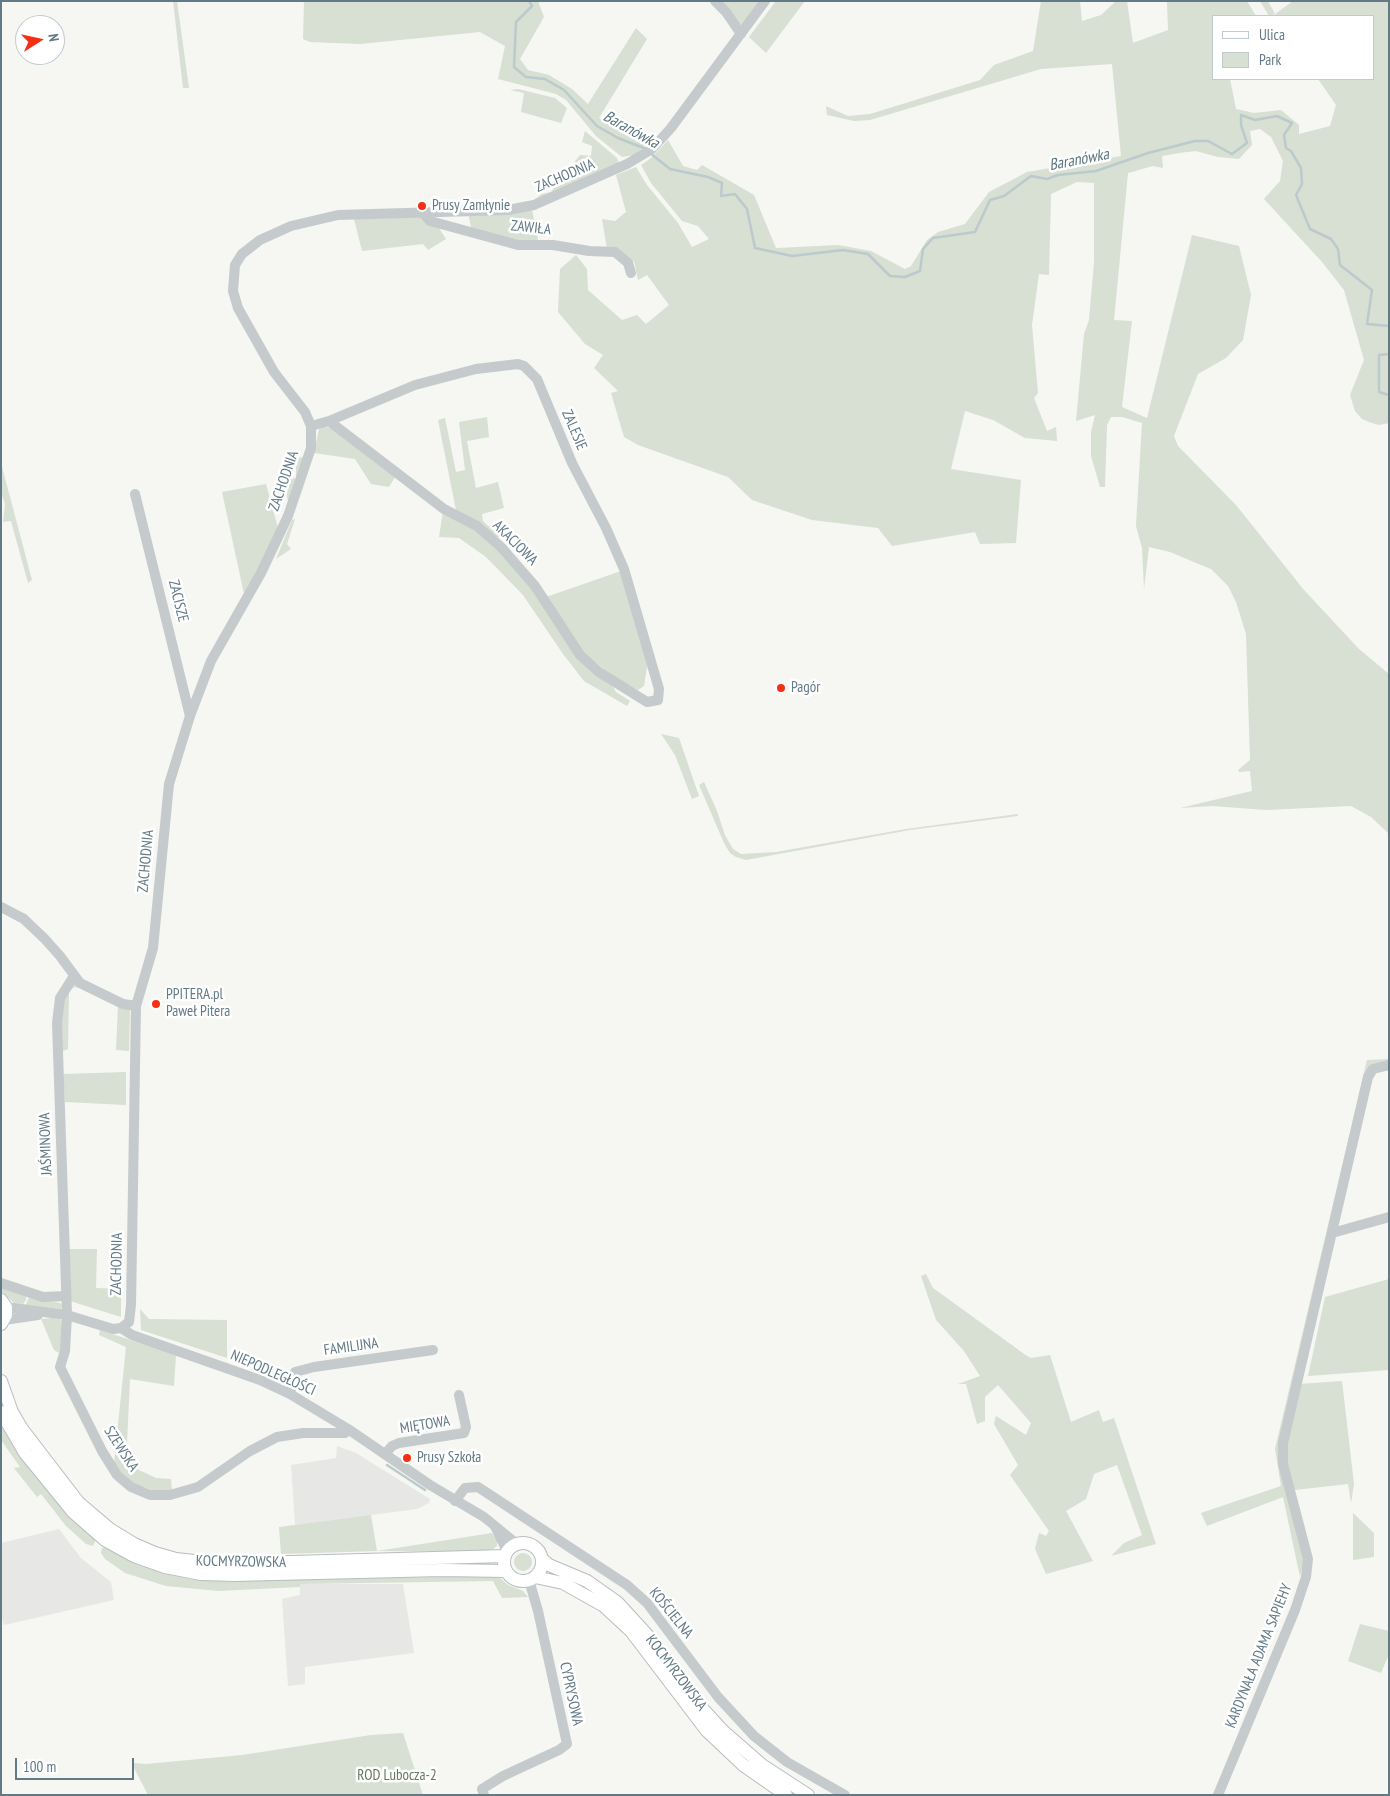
<!DOCTYPE html>
<html>
<head>
<meta charset="utf-8">
<style>
	body { margin:0 }
	#map { position:relative; width:1390px; height:1796px; overflow:hidden; background:#f6f6f2; font-family:"PT Sans Narrow",sans-serif }
	canvas { display:block }
	.frame { position:absolute; inset:0; border:2px solid #627a86; pointer-events:none }
	.legend { position:absolute; left:1212px; top:15px; width:162px; height:65px; box-sizing:border-box; background:#fff; border:1px solid #c0cacf; margin:0; padding:6px 9px; list-style:none; font-size:15px; color:#627a86 }
	.legend li { display:flex; align-items:center; gap:10px; height:25px }
	.legend b { width:25px; border:1px solid #c0cacf }
	.north { position:absolute; left:15px; top:15px; width:50px; height:50px; box-sizing:border-box; background:#fff; border:1px solid #c0cacf; border-radius:50%; rotate:80deg; font-size:14px; font-weight:700; line-height:20px; text-align:center; color:#627a86 }
	.north::after { content:''; display:block; margin:auto; width:18px; height:22px; background:#f52f14; clip-path:polygon(50% 0,100% 100%,50% 72%,0 100%) }
	.scale { position:absolute; left:15px; top:1758px; width:119px; height:22px; box-sizing:border-box; border:2px solid #627a86; border-top:0; padding-left:6px; font-size:15px; line-height:18px; white-space:nowrap; color:#627a86; -webkit-text-stroke:4px #fff; paint-order:stroke }
</style>
</head>
<body>
<div id="map">
<canvas width="1390" height="1796"></canvas>
<div class="frame"></div>
<ul class="legend">
<li><b style="height:6px;background:#fff"></b>Ulica</li>
<li><b style="height:14px;background:#d8dfd3"></b>Park</li>
</ul>
<div class="north">N</div>
<div class="scale">100 m</div>
</div>
<script>
const g = document.querySelector('canvas').getContext('2d');
g.lineJoin = 'round';
function paint(path, color) { g.fillStyle = color; g.fill(path, 'evenodd'); }
const toPath = rows => new Path2D(rows.map(r => 'M' + r).join(''));
function strokePath(path, color, width, dash) { g.strokeStyle = color; g.lineWidth = width; g.lineCap = dash ? 'butt' : 'round'; g.setLineDash(dash || []); g.stroke(path); }
function label(font, color, halo, rows, align = 'center') {
  g.font = font + ' "PT Sans Narrow",sans-serif'; g.lineWidth = 5; g.setLineDash([]); g.textBaseline = 'middle'; g.strokeStyle = halo; g.fillStyle = color; for (const [text, x, y, turn = 0] of rows) {
    g.save(); g.translate(x, y); g.rotate((+turn || 0) * Math.PI / 180); g.textAlign = isNaN(turn) ? turn : align; if (halo) g.strokeText(text, 0, 0); g.fillText(text, 0, 0); g.restore();
  }
}
const built = toPath([
	[337,1446,356,1453,430,1499,429,1503,417,1509,295,1525,291,1465,336,1458],
	[59,1529,81,1558,111,1582,114,1600,4,1625,1,1615,1,1543],
	[300,1584,403,1584,414,1653,305,1667,305,1684,288,1686,282,1599,300,1595]
]);
const green = toPath([
	[173,1,177,1,189,88,183,88],
	[304,1,538,1,544,17,520,59,528,70,549,75,572,89,588,104,636,28,647,39,599,118,619,130,654,139,634,155,622,157,596,136,566,100,556,94,498,79,505,46,480,32,360,44,310,42,303,39],
	[719,1,759,1,742,25,736,22],
	[776,1,805,1,766,53,749,37],
	[1041,1,1080,1,1082,21,1101,15,1116,1,1127,1,1133,43,1168,30,1167,1,1247,1,1256,16,1214,16,1214,79,1230,79,1236,109,1254,113,1281,110,1299,125,1299,134,1330,126,1336,105,1318,79,1374,79,1374,16,1277,16,1275,14,1269,16,1260,1,1268,1,1275,14,1293,1,1389,1,1389,423,1379,425,1369,422,1362,419,1355,411,1350,395,1364,360,1344,290,1322,262,1264,199,1280,181,1283,161,1271,137,1260,129,1250,131,1252,145,1239,159,1218,157,1196,151,1179,153,1162,156,1163,168,1153,166,1128,173,1114,320,1132,321,1122,407,1147,418,1192,235,1239,246,1251,295,1243,340,1226,358,1198,374,1174,436,1178,446,1236,505,1304,590,1359,649,1389,674,1389,834,1371,817,1351,806,1266,810,1212,806,1180,808,1252,791,1250,771,1239,772,1238,770,1250,760,1246,634,1236,602,1228,586,1211,569,1201,565,1170,552,1149,547,1144,589,1142,548,1136,526,1142,423,1122,417,1111,417,1107,425,1105,487,1100,487,1091,456,1091,432,1095,415,1076,421,1084,334,1089,320,1094,262,1094,183,1077,182,1051,194,1049,275,1039,274,1032,325,1038,393,1034,398,1047,431,1056,427,1057,441,1025,438,993,420,965,411,951,469,1021,480,1016,543,980,544,975,532,892,546,878,528,812,520,752,500,728,477,638,445,624,437,611,393,618,391,594,368,603,355,585,344,558,312,560,269,576,255,587,269,588,290,622,320,637,315,646,324,669,305,647,275,638,280,634,261,630,263,607,249,602,219,615,221,626,212,616,175,636,167,647,185,678,223,692,247,709,239,698,226,682,221,651,183,641,165,651,158,668,140,683,166,697,170,702,165,754,195,776,248,838,245,871,251,905,269,911,266,927,240,938,232,965,224,989,192,1027,172,1121,156,1112,64,1041,69,870,120,854,121,827,115,826,106,848,116,870,114,980,80,994,65,1033,51],
	[518,89,555,98,567,108,561,123,521,112,524,93,510,90],
	[585,131,617,158,619,163,531,202,542,194,551,192,580,155,591,156,592,146,582,142],
	[532,210,539,244,472,232,468,213],
	[423,217,437,225,446,239,428,250,423,244,362,251,354,219],
	[487,417,489,437,467,441,476,488,498,482,504,508,482,514,483,521,500,537,496,538,456,510,438,420,445,418,456,472,465,470,459,422],
	[325,427,333,428,395,477,389,487,371,484,355,459,314,453,319,429],
	[305,456,289,504,283,481,296,478,296,459],
	[1,463,32,580,28,583,11,521,3,522,5,504,1,492],
	[266,484,278,528,265,557,244,594,222,492],
	[443,511,479,533,498,549,532,587,557,627,610,681,616,692,630,701,627,706,584,681,563,654,523,595,486,557,459,538,439,537],
	[295,519,287,544,291,549,276,559,292,520],
	[621,571,648,661,644,686,638,690,616,679,580,649,546,597],
	[661,734,679,738,699,796,692,799,675,755],
	[704,782,717,811,725,835,733,849,741,854,776,852,906,829,1018,814,1018,816,910,830,746,860,736,857,730,853,724,843,699,785],
	[75,984,80,988,74,987,69,991,68,1049,63,1051,60,1050,62,1003,70,986],
	[118,1006,130,1010,129,1051,116,1050],
	[1389,1059,1389,1063,1376,1064,1281,1443,1304,1560,1300,1577,1283,1497,1207,1526,1201,1513,1281,1486,1275,1449,1367,1060],
	[126,1072,126,1105,65,1102,63,1074],
	[68,1249,97,1249,96,1288,121,1289,121,1317,70,1301],
	[926,1274,933,1288,1027,1356,1031,1358,1050,1355,1071,1422,1099,1410,1103,1422,1114,1418,1156,1544,1111,1556,1124,1543,1142,1535,1117,1465,1094,1474,1086,1499,1066,1511,1093,1561,1046,1574,1035,1549,1039,1533,1046,1536,1049,1531,1010,1475,1018,1465,994,1424,996,1416,1026,1435,1031,1423,998,1385,985,1397,985,1421,977,1424,966,1384,958,1384,980,1376,964,1351,936,1320,921,1276],
	[1389,1279,1389,1370,1308,1376,1325,1297],
	[1,1286,26,1296,26,1300,23,1304,14,1303,1,1291],
	[29,1297,60,1303,62,1305,61,1309,26,1305],
	[140,1309,149,1319,227,1320,227,1358,141,1330],
	[53,1318,60,1319,63,1323,62,1347,59,1353,54,1350,41,1319],
	[100,1330,176,1355,174,1386,130,1379,126,1464,156,1478,171,1479,172,1491,152,1490,134,1484,119,1470,114,1463,126,1347,99,1335],
	[1342,1381,1354,1484,1351,1503,1348,1484,1295,1490,1284,1461,1299,1384],
	[1,1426,21,1459,48,1492,73,1520,96,1539,93,1546,86,1544,66,1526,41,1494,37,1497,14,1468,20,1467,1,1440],
	[1353,1513,1374,1533,1374,1557,1353,1560],
	[371,1515,377,1551,492,1533,497,1540,497,1546,493,1549,481,1552,377,1551,281,1554,279,1527],
	[108,1547,118,1554,170,1574,212,1581,498,1576,508,1585,523,1591,528,1597,502,1598,493,1581,300,1584,300,1587,218,1591,166,1586,125,1573,105,1559,101,1553,102,1548],
	'514 1562a9 9 0 1 1 18 0a9 9 0 1 1-18 0Z',
	[1360,1624,1389,1631,1389,1654,1381,1673,1348,1661],
	[403,1733,423,1795,148,1795,134,1768,133,1763,146,1764,242,1755,371,1735]
]);
const stream = toPath([
	[529,1,532,6,516,22,514,67,526,77,545,79,564,90,597,126,618,138,646,149],
	[650,153,670,169,708,177,722,183,721,196,735,194,747,209,755,248,792,256,843,250,868,254,890,276,905,277,920,271,923,249,933,238,975,232,990,200,1004,196,1031,176,1047,179,1058,175,1096,171,1148,153,1195,141,1208,141,1232,154,1247,143,1241,125,1241,115,1255,120,1277,116,1292,123,1284,135,1286,148,1291,151,1301,168,1302,184,1296,195,1310,229,1331,239,1338,249,1340,265,1372,290,1367,324,1389,326],
	[1389,354,1379,355,1379,392,1389,395],
	[387,1465,425,1490]
]);
const minor = toPath([
	[715,1,726,12,741,34],
	[422,212,430,221,518,245,553,245,589,251,615,252,628,263,631,273],
	[311,426,329,421,415,385,476,369,518,364,524,366,537,379,572,463,606,528,624,569,659,689,658,700,647,702,599,672,580,655,535,586,501,547,477,526,444,509,329,421],
	[135,494,190,716],
	[1,907,24,919,44,938,60,956,80,983,123,1004,136,1006],
	[74,976,60,998,57,1023,67,1315,65,1351,60,1367,102,1451,117,1475,131,1487,150,1495,170,1495,198,1487,250,1451,277,1437,303,1433,345,1433,348,1429],
	[1332,1233,1389,1217],
	[1,1283,43,1297,66,1296],
	[6,1307,67,1315,113,1329,121,1328,132,1335,260,1380,290,1394,348,1429,430,1485,484,1517,517,1544],
	[4,1320,38,1315],
	[121,1328,129,1322,131,1305,136,1006,153,948,169,784,190,716,211,661,261,573,288,516,311,448,311,426,305,412,274,372,238,308,233,291,235,265,242,254,260,240,291,226,338,215,508,210,534,205,627,164,652,149,671,128,765,1],
	[290,1394,295,1372,314,1367,433,1350],
	[385,1454,392,1446,399,1443,464,1433,466,1427,459,1395],
	[455,1501,465,1488,478,1487,627,1585,647,1603,718,1697,754,1736,787,1762,845,1795],
	[495,1526,507,1551],
	[484,1795,482,1789,503,1776,559,1750,567,1744,538,1611,529,1580],
	[1218,1795,1295,1610,1306,1577,1308,1559,1283,1464,1283,1443,1368,1077,1373,1069,1389,1065]
]);
const major = toPath([
	[1,1300,6,1307,6,1315,1,1324],
	[1,1381,12,1412,22,1429,78,1502,111,1530,134,1544,155,1553,176,1559,221,1564,505,1556],
	[1,1412,25,1453,73,1512,105,1540,134,1556,165,1567,201,1574,234,1575,442,1570,506,1571],
	'504 1562a19 19 0 1 1 38 0a19 19 0 1 1-38 0Z',
	[542,1559,549,1565,587,1581,618,1603,650,1638,701,1707,723,1731,762,1765,808,1795],
	[535,1577,563,1583,604,1606,631,1631,707,1731,743,1765,786,1795]
]);
const markers = [
	[422,206,5,"#f52f14"],
	[781,688,5,"#f52f14"],
	[156,1004,5,"#f52f14"],
	[407,1458,5,"#f52f14"]
];
const streetNames = [
	["ZACHODNIA",565,176,-23],
	["ZAWIŁA",531,228,6],
	["ZALESIE",574,430,67],
	["ZACHODNIA",284,481,-71],
	["AKACJOWA",515,543,45],
	["ZACISZE",178,601,76],
	["ZACHODNIA",146,861,-85],
	["JAŚMINOWA",46,1144,-92],
	["ZACHODNIA",117,1264,-89],
	["FAMILIJNA",351,1347,-8],
	["NIEPODLEGŁOŚCI",273,1373,24],
	["MIĘTOWA",425,1425,-9],
	["SZEWSKA",121,1449,57],
	["KOCMYRZOWSKA",241,1562,1],
	["KOŚCIELNA",671,1613,51],
	["KARDYNAŁA ADAMA SAPIEHY",1259,1656,-68],
	["KOCMYRZOWSKA",676,1673,53],
	["CYPRYSOWA",571,1694,78]
];
const poiNames = [
	["Prusy Zamłynie",432,206],
	["Pagór",791,688],
	["PPITERA.pl",166,995],
	["Paweł Pitera",166,1012],
	["Prusy Szkoła",417,1458]
];
const parkNames = [
	["ROD Lubocza-2",397,1776]
];
const waterNames = [
	["Baranówka",631,130,29],
	["Baranówka",1079,160,-11]
];
paint(built, '#e7e7e5');
paint(green, '#d8dfd3');
strokePath(stream, '#bbcacd', 2.5);
strokePath(major, '#b8bdc0', 14);
strokePath(minor, '#c5cacc', 10);
strokePath(major, '#fff', 12);
for (const [x, y, r, color] of markers) { const dot = new Path2D(); dot.arc(x, y, r, 0, 2 * Math.PI); g.fillStyle = color; g.fill(dot); strokePath(dot, '#fff', 2); }
label('15px', '#627a86', '#fff', streetNames);
label('15px', '#627a86', '#fff', poiNames, 'left');
label('15px', '#66785d', '#fff', parkNames);
label('italic 16px', '#59767c', '#fff', waterNames);
</script>
</body>
</html>
